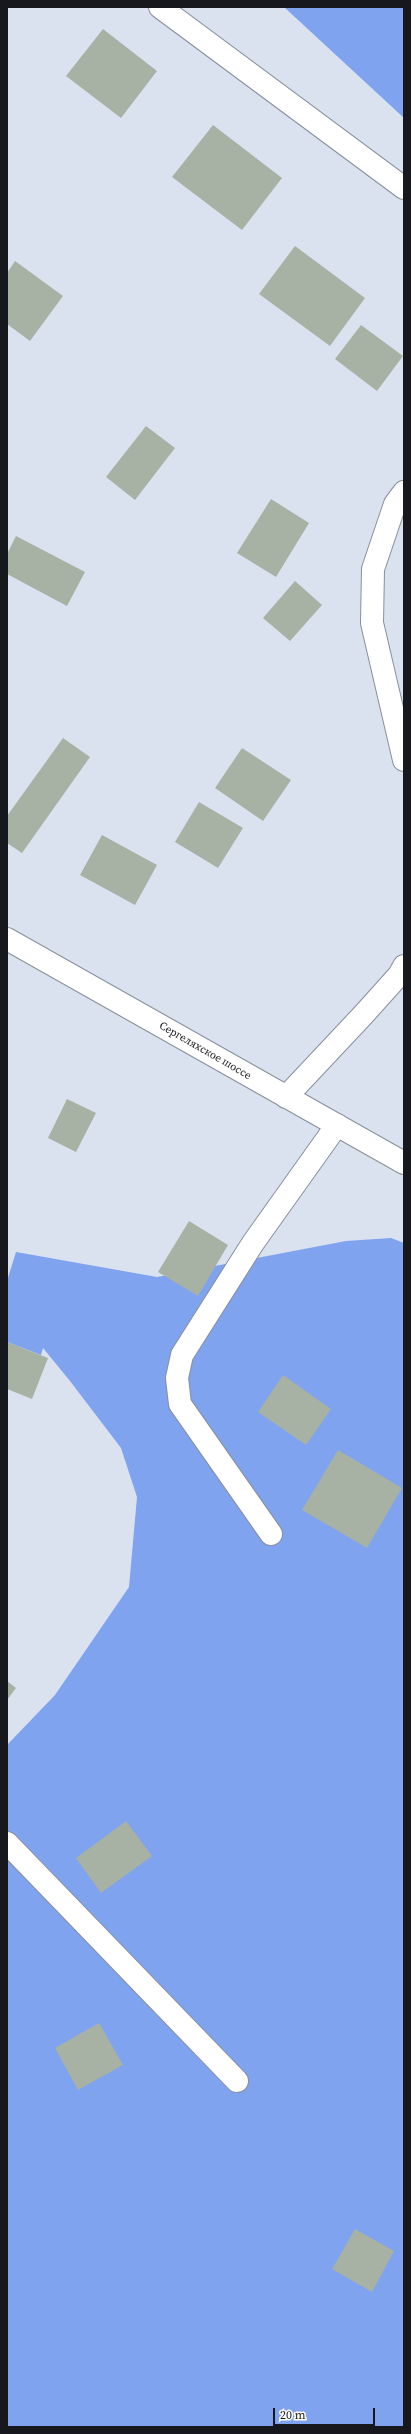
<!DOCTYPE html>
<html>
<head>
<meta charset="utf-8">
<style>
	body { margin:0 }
	#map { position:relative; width:411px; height:2434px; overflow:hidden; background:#dae2f0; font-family:"Source Serif 4",serif }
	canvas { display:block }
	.frame { position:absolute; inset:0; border:8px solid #16181d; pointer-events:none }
	.scale { position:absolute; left:273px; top:2408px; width:102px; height:18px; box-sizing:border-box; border:2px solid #16181d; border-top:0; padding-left:5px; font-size:12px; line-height:14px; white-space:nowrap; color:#16181d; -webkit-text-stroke:3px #fff; paint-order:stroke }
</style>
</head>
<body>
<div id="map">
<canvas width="411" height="2434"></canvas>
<div class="frame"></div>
<div class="scale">20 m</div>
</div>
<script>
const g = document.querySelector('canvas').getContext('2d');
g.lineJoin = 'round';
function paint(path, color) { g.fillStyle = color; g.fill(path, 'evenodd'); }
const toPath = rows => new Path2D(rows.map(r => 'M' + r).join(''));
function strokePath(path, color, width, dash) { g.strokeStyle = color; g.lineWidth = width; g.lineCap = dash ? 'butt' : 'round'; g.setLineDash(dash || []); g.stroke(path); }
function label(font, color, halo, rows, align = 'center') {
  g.font = font + ' "Source Serif 4",serif'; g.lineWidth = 4; g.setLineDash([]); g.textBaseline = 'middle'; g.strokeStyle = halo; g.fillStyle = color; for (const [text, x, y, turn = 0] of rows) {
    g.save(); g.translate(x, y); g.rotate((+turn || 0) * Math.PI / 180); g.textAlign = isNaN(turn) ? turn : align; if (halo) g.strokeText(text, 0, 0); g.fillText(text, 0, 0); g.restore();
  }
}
const forest = toPath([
	[284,7,404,7,404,118],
	[391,1238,404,1243,404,2427,7,2427,7,1745,55,1695,129,1587,137,1497,121,1448,70,1381,43,1348,41,1355,7,1342,7,1281,16,1252,157,1277,346,1241]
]);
const building = toPath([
	[103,29,157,71,121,118,66,76],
	[213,125,282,178,242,230,172,177],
	[295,246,365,298,330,346,259,294],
	[15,261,63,296,30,341,7,324,7,273],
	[361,325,403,356,377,391,335,359],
	[146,426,175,448,135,500,106,477],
	[271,499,309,523,276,577,237,553],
	[16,536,85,572,67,606,7,574,7,554],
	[295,581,322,605,290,641,263,618],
	[63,738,90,757,22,853,7,843,7,816],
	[242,748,291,780,263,821,215,788],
	[199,802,243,828,218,868,175,842],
	[102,835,157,865,135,905,80,875],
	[67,1099,96,1113,76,1152,48,1138],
	[189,1221,228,1245,198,1296,158,1272],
	[7,1342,48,1358,32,1399,7,1389],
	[283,1375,331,1409,306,1445,258,1412],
	[338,1450,402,1488,367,1548,302,1510],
	[7,1681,16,1688,7,1700],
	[126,1821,152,1856,101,1893,76,1858],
	[99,2023,123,2065,78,2090,55,2048],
	[355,2229,394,2251,372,2292,332,2269]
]);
const minor = toPath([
	[160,7,404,188],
	[404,492,395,504,373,569,372,623,404,760],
	[286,1097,364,1014,399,975,404,966],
	[271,1534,180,1404,177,1378,182,1355,253,1243,337,1125],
	[7,1843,237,2081]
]);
const major = toPath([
	[7,939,404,1163]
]);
const streetNames = [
	["Сергеляхское шоссе",205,1051,30]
];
paint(forest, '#7fa3ee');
paint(building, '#a7b2a5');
strokePath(minor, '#888f9c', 24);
strokePath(major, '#888f9c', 24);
strokePath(minor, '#fff', 22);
strokePath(major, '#fff', 22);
label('11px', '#16181d', '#fff', streetNames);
</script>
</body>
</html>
